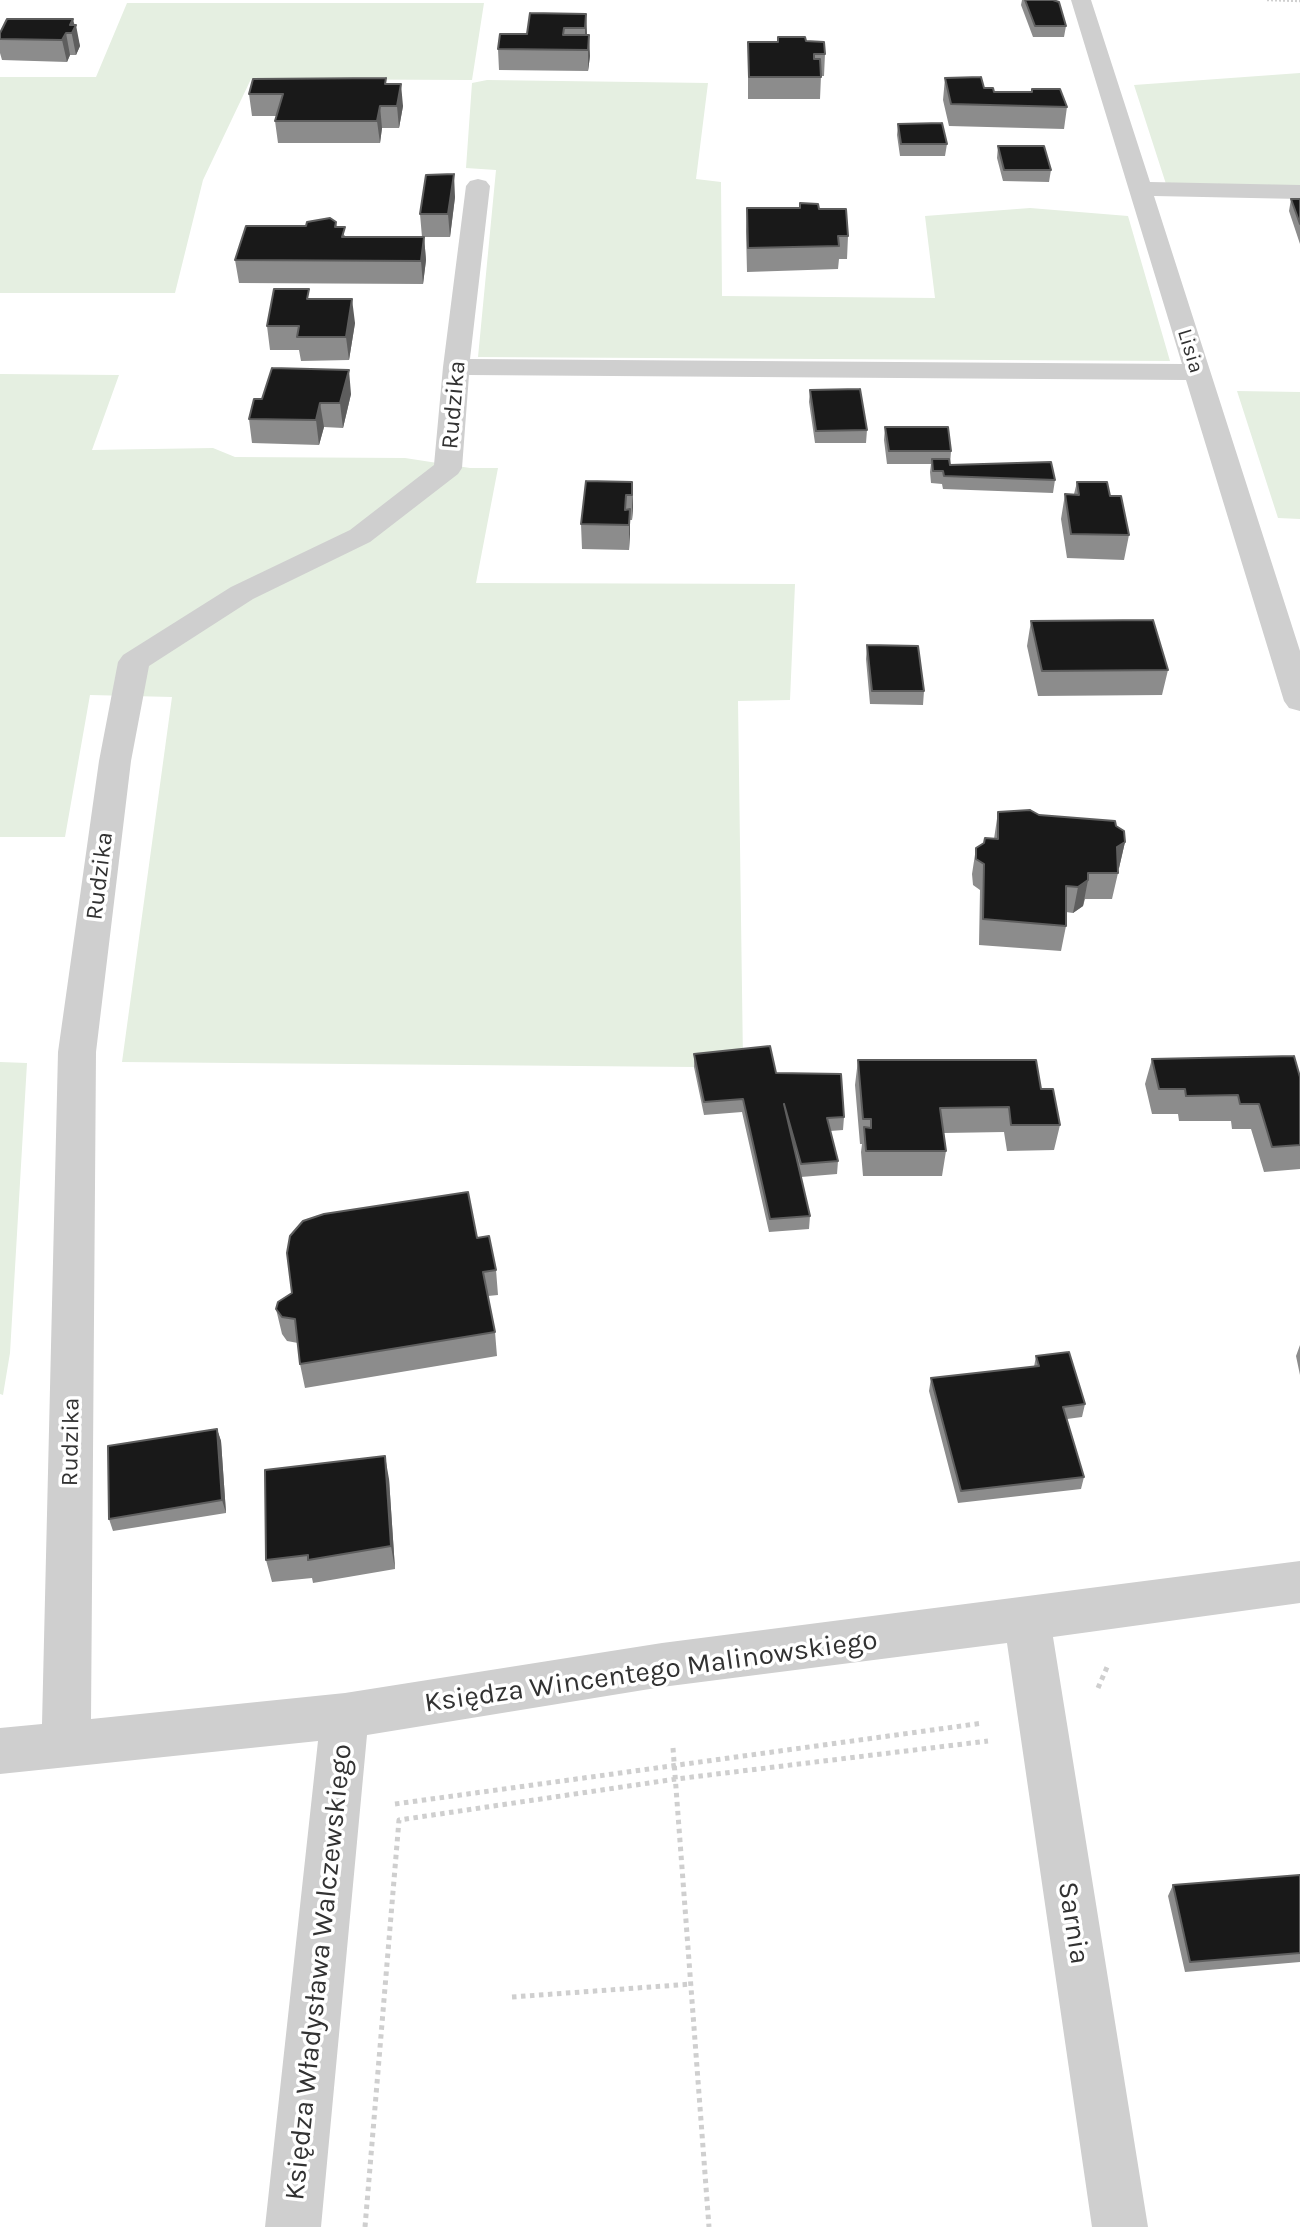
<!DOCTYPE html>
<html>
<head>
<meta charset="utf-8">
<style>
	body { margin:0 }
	canvas { display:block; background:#fff }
</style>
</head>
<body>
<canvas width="1300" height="2227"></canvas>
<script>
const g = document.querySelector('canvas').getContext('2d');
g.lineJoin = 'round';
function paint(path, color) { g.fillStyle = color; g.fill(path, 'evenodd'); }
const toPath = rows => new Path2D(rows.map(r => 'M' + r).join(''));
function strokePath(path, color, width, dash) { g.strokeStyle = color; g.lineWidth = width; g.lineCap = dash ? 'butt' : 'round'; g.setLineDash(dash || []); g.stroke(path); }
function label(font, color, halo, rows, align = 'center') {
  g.font = font + ' Karla,sans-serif'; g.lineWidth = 7; g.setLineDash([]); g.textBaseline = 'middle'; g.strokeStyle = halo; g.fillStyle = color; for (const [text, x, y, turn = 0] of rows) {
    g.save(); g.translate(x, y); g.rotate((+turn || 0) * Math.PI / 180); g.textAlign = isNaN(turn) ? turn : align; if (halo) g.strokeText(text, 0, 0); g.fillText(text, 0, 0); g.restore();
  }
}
const green = toPath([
	[127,3,484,3,472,80,251,79,203,180,175,293,0,293,0,77,96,77],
	[1300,73,1300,187,1166,184,1134,85],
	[487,80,708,83,696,179,721,182,722,296,935,298,925,216,1030,208,1128,216,1170,361,478,357,496,170,466,168,472,83],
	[0,374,119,375,92,450,213,448,235,457,405,458,470,468,498,468,476,583,795,584,790,700,738,701,743,1062,694,1067,122,1062,172,697,90,695,65,837,0,837],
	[1237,391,1300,392,1300,519,1278,518],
	[0,1062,27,1063,10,1353,3,1395,0,1394]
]);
const pathFar1 = toPath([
	[1267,0,1300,1]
]);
const path = toPath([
	[1098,1688,1108,1665],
	[673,1748,709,2227],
	[395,1804,983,1723],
	[512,1997,692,1984],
	[365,2227,399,1820,676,1779,988,1741]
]);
const minor = toPath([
	[1071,0,1091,0,1150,182,1300,185,1300,199,1154,196,1300,651,1300,711,1289,708,1284,701,1186,380,469,375,462,468,458,474,370,542,253,599,149,666,131,761,96,1052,91,1719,345,1693,662,1643,1300,1561,1300,1603,1053,1637,1148,2227,1092,2227,1007,1643,662,1687,367,1735,321,2227,265,2227,318,1741,0,1774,0,1728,42,1724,58,1052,99,761,118,662,123,655,231,587,350,530,434,465,443,367,466,186,470,181,478,179,486,181,490,186,470,359,1182,364,1071,0]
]);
const wall = toPath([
	[1022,0,1053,0,1066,26,1064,37,1033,37,1021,5],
	[586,14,587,35,590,56,588,71,499,70,498,49,527,34],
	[74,25,80,46,76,55,70,55,67,62,2,60,0,53,0,33],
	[806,41,825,54,824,76,821,76,820,99,748,99,748,42],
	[945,78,994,92,1031,92,1032,89,1067,107,1064,129,949,126,943,100],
	[387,84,403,106,399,128,382,128,380,143,278,143,275,121,277,116,252,116,249,94],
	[898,124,947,144,945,156,900,156,897,135],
	[998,146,1051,170,1049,182,1003,181,997,158],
	[455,197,450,237,422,237,420,214],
	[1291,199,1300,199,1300,244,1289,211],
	[747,208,819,209,848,236,847,259,839,259,838,269,747,272,746,231],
	[336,222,337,227,346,237,424,237,426,260,423,284,239,283,235,260,306,226],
	[310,299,355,323,349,360,301,361,299,350,270,350,267,326],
	[810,390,867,430,866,443,815,443,809,402],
	[351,394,343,428,324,427,319,445,252,443,249,419,262,399],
	[885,427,951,451,950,465,1055,480,1053,493,943,489,942,484,931,483,930,472,931,464,887,464,884,440],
	[632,482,633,507,632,520,630,520,629,550,582,549,581,524],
	[1077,482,1110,496,1129,535,1124,560,1067,558,1061,519,1065,494,1074,494],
	[1031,621,1168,670,1162,695,1038,696,1027,646],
	[867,645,924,691,923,705,870,704,866,659],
	[998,812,1039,815,1116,826,1125,842,1119,868,1118,869,1118,873,1112,899,1085,899,1083,906,1073,913,1066,912,1066,926,1061,951,979,945,980,890,973,885,972,874,976,848,994,839],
	[694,1054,776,1073,844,1117,843,1130,830,1131,838,1161,837,1174,801,1177,810,1216,809,1229,769,1232,742,1112,704,1115,694,1067],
	[1152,1059,1300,1077,1300,1169,1264,1172,1251,1129,1232,1129,1231,1121,1179,1121,1178,1114,1152,1114,1145,1084],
	[858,1060,1041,1089,1060,1125,1054,1150,1007,1151,1004,1132,944,1133,946,1151,942,1176,863,1176,861,1152,862,1144,860,1144,855,1085],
	[477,1238,496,1270,498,1295,488,1296,495,1332,497,1356,305,1388,300,1364,298,1343,287,1341,282,1334,276,1309],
	[1300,1345,1300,1375,1296,1356],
	[1036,1356,1085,1404,1082,1417,1067,1419,1084,1477,1081,1489,958,1503,929,1391,931,1378,1034,1367],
	[217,1429,221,1441,226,1513,113,1531,109,1519],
	[389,1479,395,1569,313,1583,312,1578,272,1582,266,1560],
	[1300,1875,1300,1962,1185,1972,1168,1896,1173,1885]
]);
const shadedWall = toPath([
	[586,14,587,35,585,49,585,28],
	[73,19,75,27,76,25,80,46,76,55,70,25],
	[66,33,70,55,67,62,62,40],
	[589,35,590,56,588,71,588,50],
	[401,84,403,106,399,128,397,106],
	[380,106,382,128,380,143,377,121],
	[454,174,455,197,450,237,448,214],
	[424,237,426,260,423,284,421,261],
	[352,299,355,323,349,360,346,337],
	[349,370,351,394,343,428,340,403],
	[320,403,324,427,319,445,316,420],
	[632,482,633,507,632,520],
	[630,509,630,534,629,550,629,525],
	[1125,842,1119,868,1112,872,1117,847],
	[1088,880,1083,906,1073,913,1078,887],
	[217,1429,221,1441,226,1513,222,1500],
	[385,1456,389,1479,395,1569,391,1546]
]);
const building = toPath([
	[1025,0,1053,0,1059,2,1066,26,1035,26,1025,0],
	[530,13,586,14,585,28,564,28,563,35,589,35,588,50,498,49,500,34,527,34,530,13],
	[7,19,73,19,70,25,76,25,72,33,66,33,62,40,0,39,0,33,7,19],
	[778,37,805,37,806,41,824,42,825,54,814,54,814,59,820,59,821,77,749,77,748,42,778,42,778,37],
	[981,77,984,88,993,88,994,92,1032,92,1032,89,1060,89,1067,107,951,104,945,78,981,77],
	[386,78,385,84,401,84,397,106,380,106,377,121,275,121,283,94,249,94,253,79,386,78],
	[942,123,947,144,901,144,898,124,942,123],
	[998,146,1044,146,1051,170,1004,170,998,146],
	[454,174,448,214,420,214,426,175,454,174],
	[1291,199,1300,199,1300,224,1291,199],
	[800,203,818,204,819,209,846,209,848,236,838,236,839,246,748,248,747,208,800,208,800,203],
	[330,218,336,222,335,227,345,227,342,237,424,237,421,261,235,260,246,226,306,226,307,222,330,218],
	[274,289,309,289,307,299,352,299,346,337,297,337,299,326,267,326,274,289],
	[272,368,349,370,340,403,320,403,316,420,249,419,254,399,262,399,272,368],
	[860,389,867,430,816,431,810,390,860,389],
	[885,427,948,427,951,451,889,451,885,427],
	[932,459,949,459,950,465,1051,462,1055,480,944,476,943,471,933,471,932,459],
	[586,481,632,482,632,495,626,495,625,510,630,509,629,525,581,524,586,481],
	[1077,482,1107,482,1110,496,1121,496,1129,535,1071,534,1065,494,1079,495,1077,482],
	[1153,620,1168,670,1042,671,1031,621,1153,620],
	[867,645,918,646,924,691,872,691,867,645],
	[1030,810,1039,815,1115,821,1116,826,1124,831,1125,842,1117,847,1118,873,1088,873,1088,880,1078,887,1066,886,1066,926,983,919,984,864,976,859,976,848,984,843,985,838,998,839,998,812,1030,810],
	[770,1046,776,1073,841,1074,844,1117,827,1118,838,1161,801,1164,784,1104,810,1216,770,1219,743,1099,704,1102,694,1054,770,1046],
	[1294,1056,1300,1077,1300,1145,1272,1147,1259,1104,1240,1104,1238,1095,1186,1096,1185,1089,1159,1089,1152,1059,1294,1056],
	[858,1060,1036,1060,1041,1089,1053,1089,1060,1125,1011,1125,1009,1107,940,1108,946,1151,866,1151,864,1127,871,1128,871,1119,863,1119,858,1060],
	[468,1192,477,1238,489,1236,496,1270,483,1272,495,1332,300,1364,295,1319,282,1317,276,1309,278,1302,292,1293,287,1253,290,1236,303,1221,324,1214,468,1192],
	[1069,1352,1085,1404,1063,1407,1084,1477,961,1491,931,1378,1039,1366,1036,1356,1069,1352],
	[217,1429,222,1500,109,1519,108,1446,217,1429],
	[385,1456,391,1546,308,1560,308,1555,266,1560,265,1470,385,1456],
	[1300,1875,1300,1953,1190,1962,1173,1885,1300,1875]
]);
const farStreetnames = [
	["Lisia",1190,351,73]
];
const streetNames = [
	["Rudzika",454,405,-85],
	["Rudzika",100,876,-83],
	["Rudzika",71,1442,-89]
];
const nearStreetnames = [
	["Księdza Wincentego Malinowskiego",651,1672,-8],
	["Sarnia",1073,1923,81],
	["Księdza Władysława Walczewskiego",319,1972,-84]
];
paint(green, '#e5efe1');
strokePath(pathFar1, '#cfcfcf', 2.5, [2, 2]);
strokePath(path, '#cfcfcf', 5, [4.5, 4.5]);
paint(minor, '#cfcfcf');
paint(wall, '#8c8c8c');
paint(shadedWall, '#5e5e5e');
paint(building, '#191919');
strokePath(building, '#5e5e5e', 2);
label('21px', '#323232', '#fff', farStreetnames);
label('24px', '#323232', '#fff', streetNames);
label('28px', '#323232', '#fff', nearStreetnames);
</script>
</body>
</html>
